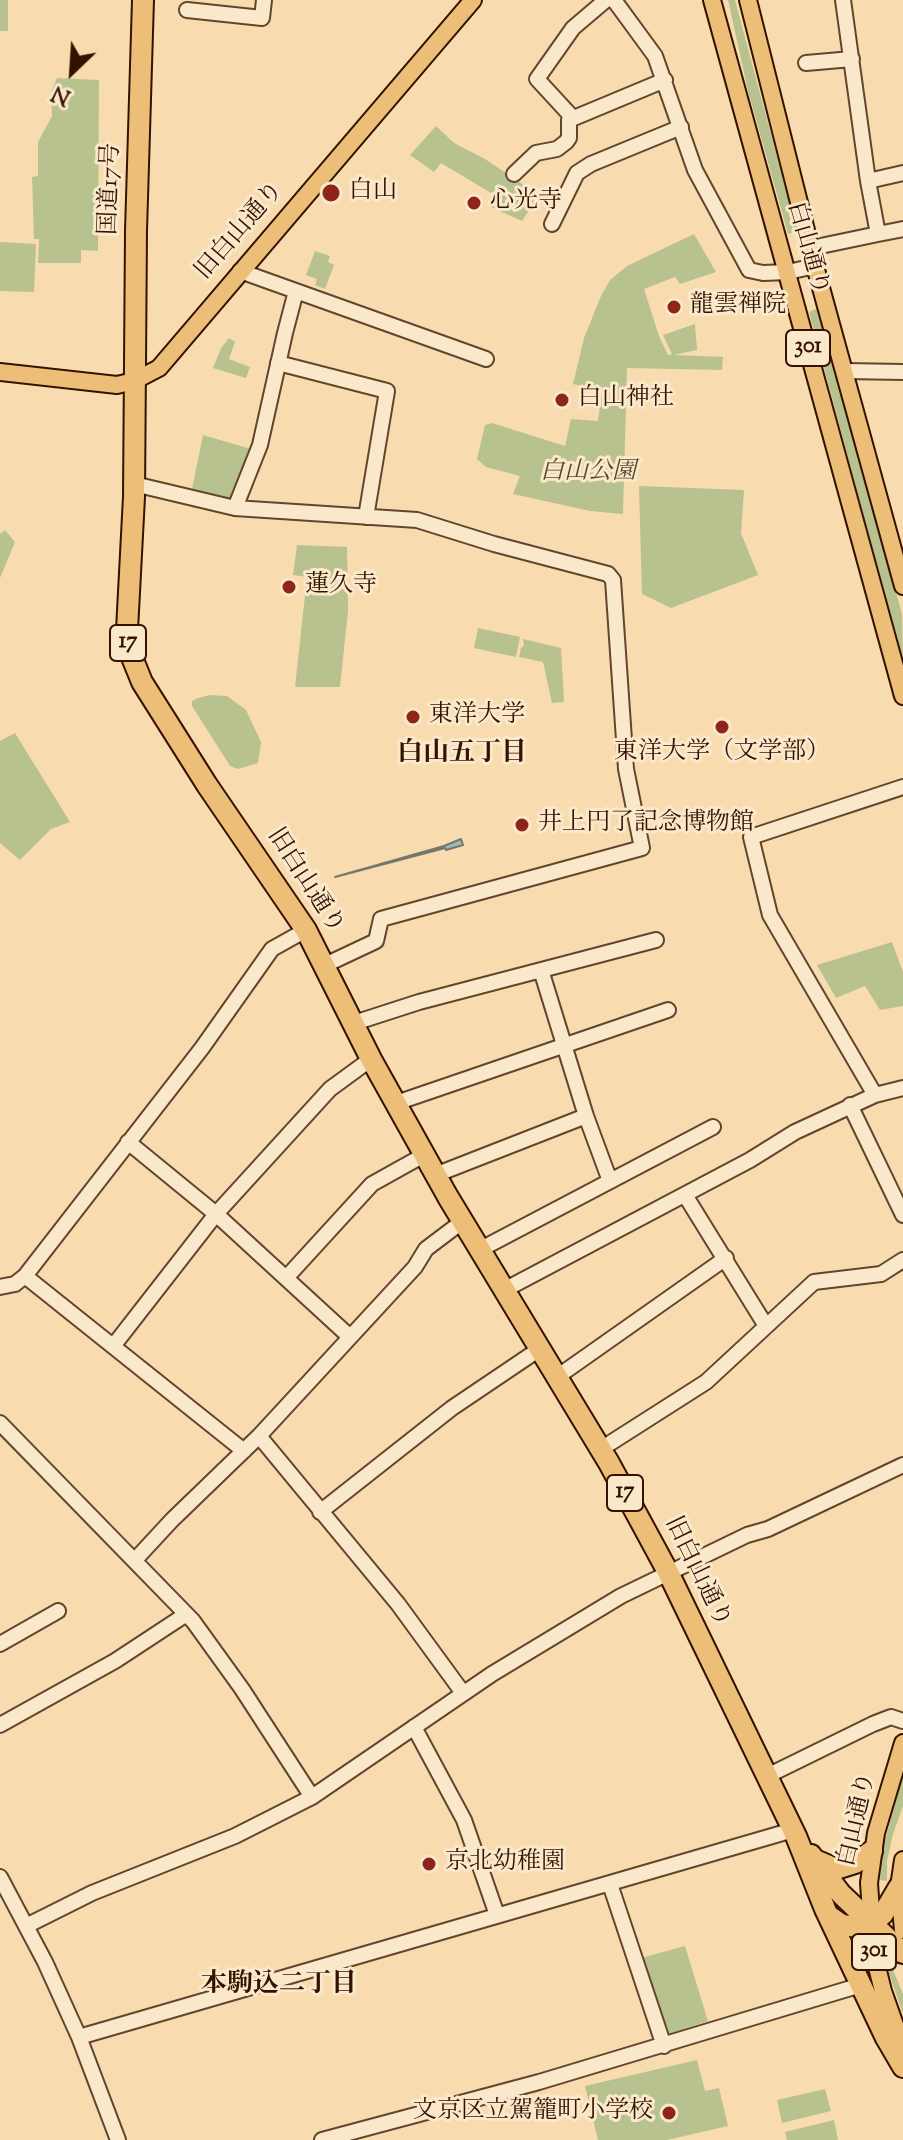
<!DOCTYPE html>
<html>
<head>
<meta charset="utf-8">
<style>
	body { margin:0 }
	#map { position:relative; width:903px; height:2140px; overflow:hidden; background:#f8dcaf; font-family:"Sorts Mill Goudy",serif }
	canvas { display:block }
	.north { position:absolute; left:32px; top:32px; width:80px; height:80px; -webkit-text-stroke:6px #fae8cb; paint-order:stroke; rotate:205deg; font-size:22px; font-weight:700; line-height:32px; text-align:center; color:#331202 }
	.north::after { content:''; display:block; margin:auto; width:28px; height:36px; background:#331202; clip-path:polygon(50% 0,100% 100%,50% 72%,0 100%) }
</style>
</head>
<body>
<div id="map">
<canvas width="903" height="2140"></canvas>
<div class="north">N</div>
</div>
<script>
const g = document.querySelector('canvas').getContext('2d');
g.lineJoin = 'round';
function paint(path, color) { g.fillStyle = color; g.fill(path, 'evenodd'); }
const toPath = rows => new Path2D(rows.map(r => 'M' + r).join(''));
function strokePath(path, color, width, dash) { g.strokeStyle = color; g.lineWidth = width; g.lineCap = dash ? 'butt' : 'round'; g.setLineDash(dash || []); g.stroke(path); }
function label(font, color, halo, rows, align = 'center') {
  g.font = font + ' "Sorts Mill Goudy","Noto Serif JP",serif'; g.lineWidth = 6; g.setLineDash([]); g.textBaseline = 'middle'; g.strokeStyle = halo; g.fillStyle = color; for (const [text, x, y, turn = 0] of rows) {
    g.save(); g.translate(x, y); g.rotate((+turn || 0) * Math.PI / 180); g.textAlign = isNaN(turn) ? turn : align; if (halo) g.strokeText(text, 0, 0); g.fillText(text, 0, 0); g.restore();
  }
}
const green = toPath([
	[0,0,8,0,8,31,0,31],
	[728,0,735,0,797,231,788,234,748,91],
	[57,78,99,80,98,251,81,250,81,263,38,263,39,239,34,239,32,177,38,176,38,142,52,116,51,92],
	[436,126,454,143,485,159,539,195,522,221,491,207,496,196,441,163,434,172,410,155],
	[694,234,716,272,680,284,675,277,644,289,659,336,668,355,672,354,663,335,695,324,697,350,674,355,723,357,722,370,627,368,623,514,590,511,513,494,520,476,486,467,477,459,485,425,492,423,565,446,571,419,598,421,602,391,573,384,584,338,601,296,610,280,627,266],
	[0,242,36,244,34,292,0,291],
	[315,251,330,256,328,262,334,265,325,289,315,285,317,279,306,275],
	[818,308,902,614,903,663,809,312],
	[229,338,235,342,229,359,250,367,246,378,213,368,221,348],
	[203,435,251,449,232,501,192,489],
	[639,486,744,490,741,533,758,575,671,608,642,594],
	[5,530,15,542,0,578,0,534],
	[297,545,347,547,348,611,340,687,295,687,307,577,293,575],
	[478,628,520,637,516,657,474,648],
	[523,639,561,648,564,702,552,703,543,662,519,657,521,648,524,646],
	[210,695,227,696,246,710,261,742,258,763,238,769,230,766,192,706,192,701,198,698],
	[15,733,70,822,51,829,20,860,0,843,0,741],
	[892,942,903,972,903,1006,880,1010,865,986,836,998,817,965],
	[903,1774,903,1806,893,1834,887,1861,887,1881,880,1880,883,1848],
	[685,1946,708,2021,666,2035,641,1958],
	[885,1950,903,1994,903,2014,889,1973],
	[697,2060,705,2091,719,2088,728,2126,667,2140,598,2140,585,2086],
	[825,2089,831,2111,782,2123,777,2100],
	[834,2120,838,2140,787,2140,785,2132]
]);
const water = toPath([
	[461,839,463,845,446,850,445,848,335,877,444,846,461,839]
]);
const minor = toPath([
	[614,0,655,56,695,170,749,270,763,273,788,272,815,266],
	[843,0,868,181],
	[187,10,262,18,264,0],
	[806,63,852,59],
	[573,118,537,79,573,28,606,0],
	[903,173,868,181,878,234,903,229],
	[514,174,536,153,557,149,566,142,569,138,569,120,665,80],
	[552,224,577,173,591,164,681,127],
	[811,248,878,234],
	[240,271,486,359],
	[278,363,387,391,366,517],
	[845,371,903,372],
	[134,484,235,508,417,520,494,544,608,574,613,580,626,769,642,848,381,919,376,941,325,965],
	[235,508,260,445,285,333,296,291],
	[903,787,751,837,770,915,875,1095,903,1088],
	[541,970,586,1116,610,1181],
	[354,1023,419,1002,656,940],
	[396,1103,668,1010],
	[850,1105,903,1215],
	[128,1142,216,1214,350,1337],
	[435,1175,586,1116],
	[685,1195,766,1326],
	[481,1249,713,1127],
	[25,1276,244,1451],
	[286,1278,372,1184,424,1155],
	[0,1287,15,1284,25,1276,202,1048,272,949,306,930],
	[506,1289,750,1160,795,1132,875,1095],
	[114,1345,216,1214,330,1089,371,1059],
	[557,1377,726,1258],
	[0,1423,193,1621,242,1689,312,1797],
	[259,1436,398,1604,463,1693],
	[601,1449,706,1382,814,1282,881,1274,903,1260],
	[320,1512,452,1408,541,1348],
	[135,1560,172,1520,259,1436,415,1267,426,1249,463,1221],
	[0,1644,58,1611],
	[0,1725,115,1661,185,1615],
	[414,1727,464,1820,497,1915],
	[767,1776,873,1724,891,1717,903,1721],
	[0,1877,45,1962,79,2037,118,2140],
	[610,1884,664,2046],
	[26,1926,92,1893,235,1836,312,1797,492,1674,621,1596,747,1535,768,1529,903,1465],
	[79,2037,793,1830],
	[322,2140,539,2082,861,1985]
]);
const major = toPath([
	[712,0,903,696],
	[748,0,815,266,903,586],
	[0,372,117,385,134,381,159,368,473,0],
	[903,1743,876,1833,869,1883,874,1955,883,1991,903,2048],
	[903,1860,899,1887,903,1930]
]);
const highway = toPath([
	[143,0,136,231,134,497,127,630,129,650,142,682,207,785,306,930,371,1059,448,1197,609,1463,668,1572,796,1836,825,1909,886,2038,903,2067],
	[811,1855,841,1894,903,1953],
	[815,1860,836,1869,855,1863,872,1851],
	[829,1916,842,1925,859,1927,871,1924,883,1914,899,1887]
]);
const markers = [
	[331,193,10,"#8f2418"],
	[474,203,8,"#8f2418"],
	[674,307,8,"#8f2418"],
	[562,400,8,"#8f2418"],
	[289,587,8,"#8f2418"],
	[413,717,8,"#8f2418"],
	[722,727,8,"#8f2418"],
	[522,825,8,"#8f2418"],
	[429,1864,8,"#8f2418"],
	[669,2113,8,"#8f2418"]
];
const shields = [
	[808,348,44],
	[128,643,36],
	[625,1493,36],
	[874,1952,44]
];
const shieldNames = [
	["301",808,348],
	["17",128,643],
	["17",625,1493],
	["301",874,1952]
];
const streetNames = [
	["国道17号",112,189,-88],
	["旧白山通り",241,232,-49],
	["白山通り",806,249,74],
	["旧白山通り",304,882,57],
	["旧白山通り",696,1573,64],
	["白山通り",859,1820,-77]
];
const poiNames = [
	["白山",349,193],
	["心光寺",490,203],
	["龍雲禅院",690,307],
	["白山神社",578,400],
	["蓮久寺",305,587],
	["東洋大学",429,717],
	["東洋大学（文学部）",722,754,"center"],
	["井上円了記念博物館",538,825],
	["京北幼稚園",445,1864],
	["文京区立駕籠町小学校",653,2113,"right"]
];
const parkNames = [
	["白山公園",588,474]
];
const neighbourhoodNames = [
	["白山五丁目",462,756],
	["本駒込二丁目",279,1987]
];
paint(green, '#b8c28f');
paint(water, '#a0bab3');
strokePath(water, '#74776c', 2);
strokePath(minor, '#64442d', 18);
strokePath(major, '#331202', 20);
strokePath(highway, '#331202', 24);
strokePath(minor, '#fae8cb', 14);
strokePath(major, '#ecbe78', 16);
strokePath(highway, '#ecbe78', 20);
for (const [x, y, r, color] of markers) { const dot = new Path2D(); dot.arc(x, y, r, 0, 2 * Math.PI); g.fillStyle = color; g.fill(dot); strokePath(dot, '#fae8cb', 3); }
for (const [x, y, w] of shields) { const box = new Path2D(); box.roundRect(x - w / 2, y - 18, w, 36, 6); g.fillStyle = '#fae8cb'; g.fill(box); strokePath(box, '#331202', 2); }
label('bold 22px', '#331202', null, shieldNames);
label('24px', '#331202', '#fae8cb', streetNames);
label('24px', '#331202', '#fae8cb', poiNames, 'left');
label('italic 24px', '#5b472c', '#fae8cb', parkNames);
label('bold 26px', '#331202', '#fae8cb', neighbourhoodNames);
</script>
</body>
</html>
